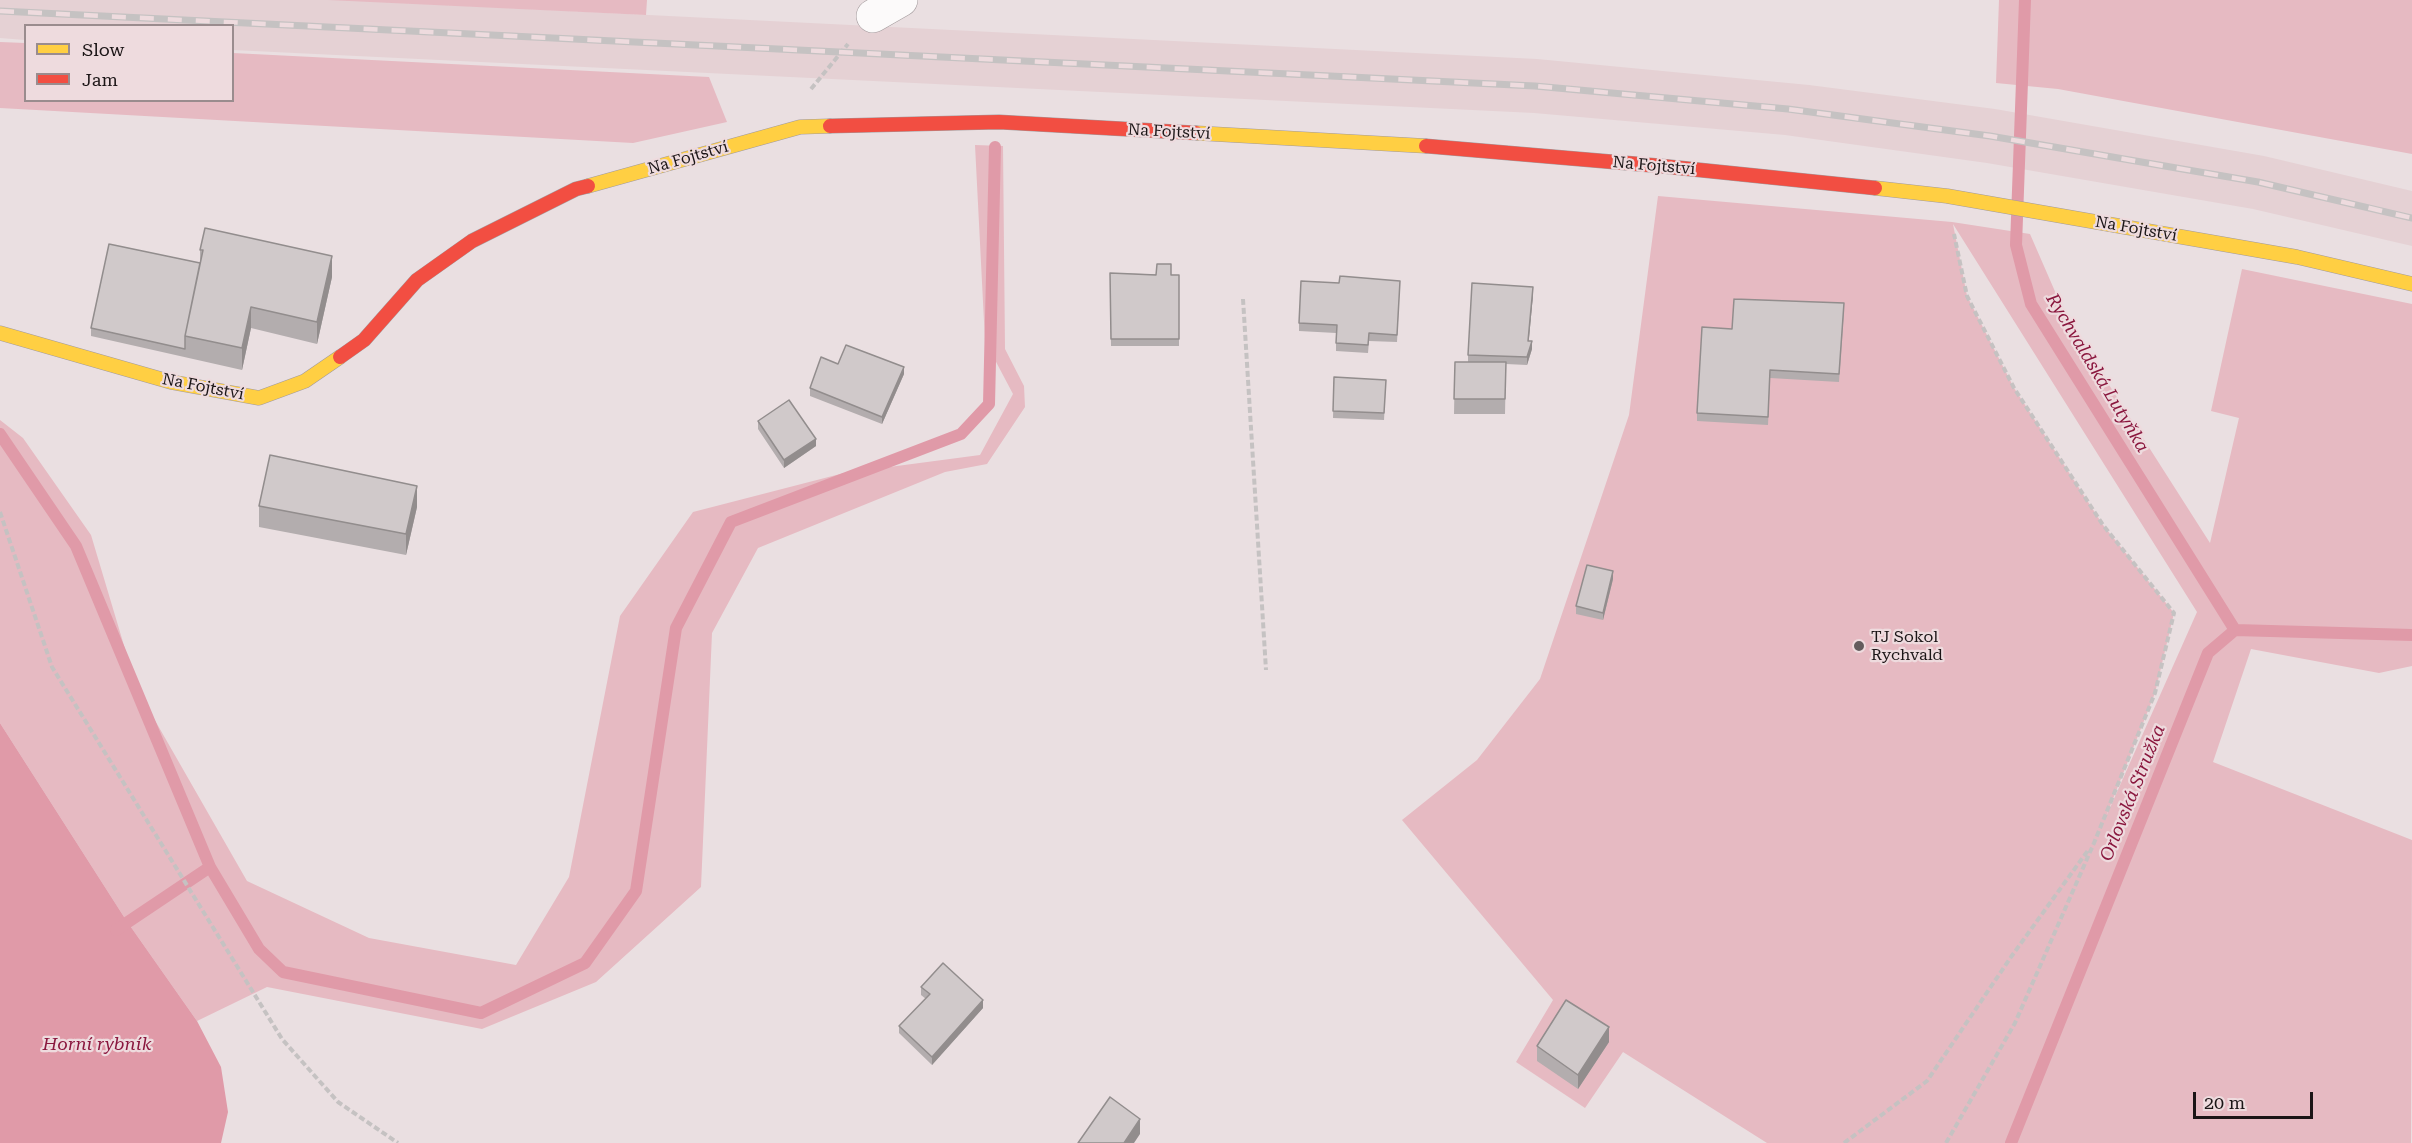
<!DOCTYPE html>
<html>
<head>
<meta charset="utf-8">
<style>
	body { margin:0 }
	#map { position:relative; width:2412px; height:1143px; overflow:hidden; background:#eadfe1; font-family:"Roboto Serif",serif }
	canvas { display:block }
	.legend { position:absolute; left:24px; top:24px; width:210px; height:78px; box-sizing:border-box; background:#eedbde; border:2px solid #9a8c8e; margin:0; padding:8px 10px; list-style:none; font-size:18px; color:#1b1516 }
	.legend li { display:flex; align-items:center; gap:12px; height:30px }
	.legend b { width:30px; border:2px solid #9a8c8e }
	.scale { position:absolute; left:2193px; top:1092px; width:120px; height:27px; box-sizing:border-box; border:3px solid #1b1516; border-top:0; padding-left:8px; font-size:18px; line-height:21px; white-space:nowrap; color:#1b1516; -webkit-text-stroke:4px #eedbde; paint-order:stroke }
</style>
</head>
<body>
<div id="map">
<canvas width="2412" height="1143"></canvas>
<ul class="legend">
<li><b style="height:8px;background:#ffcf43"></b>Slow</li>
<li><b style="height:8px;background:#f24e42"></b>Jam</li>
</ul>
<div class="scale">20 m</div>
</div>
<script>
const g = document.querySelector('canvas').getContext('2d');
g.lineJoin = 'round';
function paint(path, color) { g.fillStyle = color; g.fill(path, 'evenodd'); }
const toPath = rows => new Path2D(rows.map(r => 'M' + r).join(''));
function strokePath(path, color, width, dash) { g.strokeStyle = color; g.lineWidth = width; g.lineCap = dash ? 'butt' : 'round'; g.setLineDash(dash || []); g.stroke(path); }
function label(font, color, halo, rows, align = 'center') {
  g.font = font + ' "Roboto Serif",serif'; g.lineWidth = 4.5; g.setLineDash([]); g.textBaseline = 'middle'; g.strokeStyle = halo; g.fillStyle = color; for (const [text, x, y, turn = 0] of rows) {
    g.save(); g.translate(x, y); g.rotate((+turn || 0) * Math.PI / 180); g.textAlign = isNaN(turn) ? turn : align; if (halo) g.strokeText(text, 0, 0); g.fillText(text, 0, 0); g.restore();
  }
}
const built = toPath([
	[0,0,346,0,1537,59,1809,85,1995,109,2264,156,2412,191,2412,246,2253,209,1987,163,1785,135,1534,113,233,50,232,26,26,26,25,40,0,38]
]);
const green = toPath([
	[328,0,647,0,646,15],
	[1999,0,2412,0,2412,154,2058,89,1996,83],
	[0,42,25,43,26,100,232,100,233,53,709,77,727,122,633,143,0,108],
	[975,145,1003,146,1005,349,1024,386,1025,407,987,464,945,472,758,548,712,633,701,887,596,982,482,1029,267,987,197,1021,126,920,0,723,0,420,23,438,91,535,137,689,247,881,369,938,516,965,569,877,620,616,693,512,844,473,980,455,1013,394,985,341],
	[1658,196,1952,222,2030,234,2067,319,2210,543,2239,418,2211,411,2242,269,2412,304,2412,666,2379,673,2251,649,2213,762,2412,840,2411,1143,1767,1143,1623,1052,1585,1108,1516,1062,1553,1000,1402,820,1477,760,1540,679,1629,415],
	[1953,224,2197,612,2105,819,2155,693,2174,613,2103,525,2014,388,1967,296]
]);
const water = toPath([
	[0,723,126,920,197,1021,221,1067,228,1112,221,1143,0,1143]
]);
const stream = toPath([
	[2025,0,2016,245,2031,304,2235,630],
	[0,434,76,546,210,867,259,949,283,972,481,1013,585,963,636,891,676,628,731,522,961,434,989,404,995,147],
	[116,930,210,867],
	[2011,1143,2208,653,2235,630,2412,635]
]);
const path = toPath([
	[811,89,848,44],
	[1243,299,1266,670],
	[0,512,52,667,282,1039,338,1102,398,1143],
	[1844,1143,1927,1081,2011,957,2089,849],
	[1946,1143,2015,1023,2094,843,2155,693,2174,613,2103,525,2014,388,1967,296,1954,234]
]);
const street = toPath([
	[873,16,901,0]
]);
const slow = toPath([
	[1196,133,1426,146],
	[588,186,800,127,830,126],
	[1875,188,1947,196,2297,257,2412,284],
	[0,333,171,382,259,398,305,381,340,357]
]);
const jam = toPath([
	[830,126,999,122,1196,133],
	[1426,146,1661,166,1875,188],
	[340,357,364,340,417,280,472,241,576,189,588,186]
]);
const rail = toPath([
	[0,11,1535,86,1788,109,1990,136,2258,182,2412,218]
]);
const wall = toPath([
	[200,250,332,277,317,344,251,328,242,370,91,336,91,328,200,263],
	[1110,273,1179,275,1179,346,1111,346],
	[1400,281,1397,342,1369,341,1368,353,1336,351,1336,333,1299,331,1299,323,1339,283],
	[1533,295,1528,341,1532,349,1527,365,1506,364,1505,414,1454,414,1455,362,1468,362,1468,355],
	[1844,311,1839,382,1770,378,1768,425,1697,421,1697,413,1732,329],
	[838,364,904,374,882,424,810,396,810,388],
	[1334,377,1386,380,1384,420,1333,418],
	[758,421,816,446,784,468,758,429],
	[259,506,417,507,406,555,259,527],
	[1613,579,1603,620,1576,614,1576,606],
	[921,987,983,1008,932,1065,899,1033,899,1026,926,999,921,995],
	[1609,1042,1578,1089,1537,1061,1537,1046]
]);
const shadedWall = toPath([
	[332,256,332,277,317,344,317,322],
	[1533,287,1533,295,1528,349,1528,341],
	[251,307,251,328,242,370,242,348],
	[1532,341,1532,349,1527,365,1527,357],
	[904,367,904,374,882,424,882,417],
	[816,439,816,446,784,468,784,460],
	[417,486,417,507,406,555,406,534],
	[1613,571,1613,579,1603,620,1603,613],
	[983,1000,983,1008,932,1065,932,1057],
	[1609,1027,1609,1042,1578,1089,1578,1075],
	[1140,1119,1140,1134,1134,1143,1124,1143]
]);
const building = toPath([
	[205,228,332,256,317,322,251,307,242,348,185,336,203,250,200,250,205,228],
	[109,244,200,263,185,336,185,349,91,328,109,244],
	[1157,264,1171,264,1171,275,1179,275,1179,339,1111,339,1110,273,1156,275,1157,264],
	[1340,276,1400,281,1397,335,1369,333,1368,345,1336,343,1337,325,1299,323,1301,281,1339,283,1340,276],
	[1472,283,1533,287,1528,341,1532,341,1527,357,1468,355,1472,283],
	[1734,299,1844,303,1839,374,1770,370,1768,417,1697,413,1702,327,1732,329,1734,299],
	[846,345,904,367,882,417,810,388,821,357,838,364,846,345],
	[1455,362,1506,362,1505,399,1454,399,1455,362],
	[1334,377,1386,380,1384,413,1333,411,1334,377],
	[789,400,816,439,784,460,758,421,789,400],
	[270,455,417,486,406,534,259,506,270,455],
	[1587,565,1613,571,1603,613,1576,606,1587,565],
	[943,963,983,1000,932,1057,899,1026,930,994,921,987,943,963],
	[1566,1000,1609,1027,1578,1075,1537,1046,1566,1000],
	[1110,1097,1140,1119,1124,1143,1078,1143,1110,1097]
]);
const markers = [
	[1859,646,6,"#635c5d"]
];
const streetNames = [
	["Na Fojtství",1169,132,3],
	["Na Fojtství",688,158,-16],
	["Na Fojtství",1654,166,5],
	["Na Fojtství",2136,229,10],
	["Na Fojtství",203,387,11]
];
const poiNames = [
	["TJ Sokol",1871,637],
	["Rychvald",1871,655]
];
const waterNames = [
	["Rychvaldská Lutyňka",2097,373,59],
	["Orlovská Stružka",2133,793,-68],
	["Horní rybník",97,1045]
];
paint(built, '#e5d1d4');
paint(green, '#e6bac2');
paint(water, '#e09aa8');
strokePath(stream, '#e09aa8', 12);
strokePath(street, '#a29a9c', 34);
strokePath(slow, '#a29a9c', 15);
strokePath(jam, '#a29a9c', 15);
strokePath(path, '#c5c2c2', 4, [6, 3]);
strokePath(street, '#fcfafa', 33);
strokePath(slow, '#ffcf43', 14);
strokePath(jam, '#f24e42', 14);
strokePath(rail, '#c5c2c2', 7);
strokePath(rail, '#eedbde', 4.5, [14]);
paint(wall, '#b3adae');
paint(shadedWall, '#928d8d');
paint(building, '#d0c9ca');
strokePath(building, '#928d8d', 1.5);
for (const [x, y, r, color] of markers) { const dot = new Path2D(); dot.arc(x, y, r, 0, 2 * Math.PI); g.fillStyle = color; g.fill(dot); strokePath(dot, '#eedbde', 2); }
label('16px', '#1b1516', '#eedbde', streetNames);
label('16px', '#1b1516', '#eedbde', poiNames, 'left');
label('italic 18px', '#8a173e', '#eedbde', waterNames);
</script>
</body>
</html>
